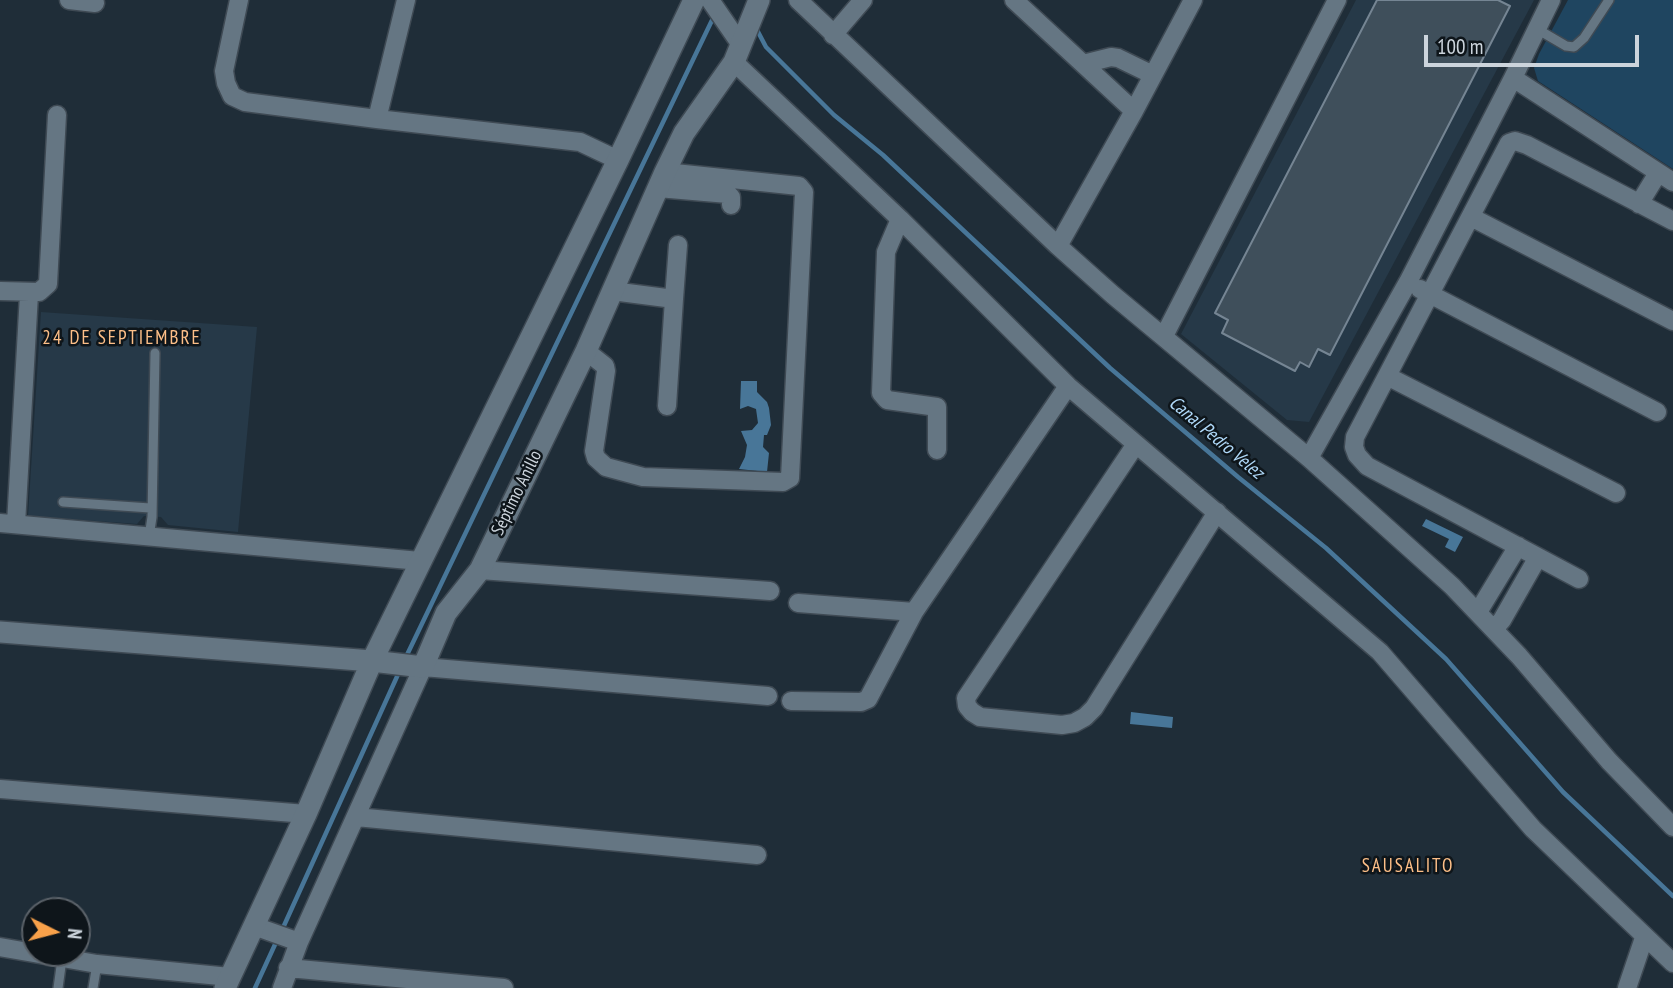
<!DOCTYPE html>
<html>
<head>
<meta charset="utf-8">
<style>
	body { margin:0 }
	#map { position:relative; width:1673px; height:988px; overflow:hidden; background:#1f2d38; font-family:"PT Sans Narrow",sans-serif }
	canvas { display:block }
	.north { position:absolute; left:21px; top:897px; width:70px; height:70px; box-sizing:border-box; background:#0e151a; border:2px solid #5a6168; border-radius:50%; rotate:96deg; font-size:19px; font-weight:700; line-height:28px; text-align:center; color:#ccd4dc }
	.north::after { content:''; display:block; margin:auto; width:24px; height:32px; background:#f8a14a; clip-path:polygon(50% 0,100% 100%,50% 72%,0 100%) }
	.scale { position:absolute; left:1424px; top:35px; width:215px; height:32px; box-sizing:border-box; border:4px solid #ccd4dc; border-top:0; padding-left:9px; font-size:21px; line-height:24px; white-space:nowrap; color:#ccd4dc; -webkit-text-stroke:5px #0e151a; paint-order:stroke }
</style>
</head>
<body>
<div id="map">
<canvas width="1673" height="988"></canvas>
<div class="north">N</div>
<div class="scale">100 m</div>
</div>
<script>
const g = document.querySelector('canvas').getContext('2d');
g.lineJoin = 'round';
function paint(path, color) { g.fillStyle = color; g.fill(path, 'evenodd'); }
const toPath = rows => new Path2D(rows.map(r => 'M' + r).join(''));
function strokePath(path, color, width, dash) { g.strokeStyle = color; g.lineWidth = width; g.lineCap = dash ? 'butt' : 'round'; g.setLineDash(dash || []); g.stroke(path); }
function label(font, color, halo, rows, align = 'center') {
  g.font = font + ' "PT Sans Narrow",sans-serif'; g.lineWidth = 5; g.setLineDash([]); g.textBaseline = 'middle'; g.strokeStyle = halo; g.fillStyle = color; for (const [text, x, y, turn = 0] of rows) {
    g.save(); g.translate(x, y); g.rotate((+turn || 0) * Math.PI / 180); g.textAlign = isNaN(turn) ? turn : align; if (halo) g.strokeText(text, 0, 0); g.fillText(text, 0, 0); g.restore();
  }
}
const built = toPath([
	[1356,0,1534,0,1309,422,1287,420,1181,334],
	[41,312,257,327,238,532,168,525,161,517,144,516,137,524,28,516]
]);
const green = toPath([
	[1568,0,1673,0,1673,169,1538,81,1534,68,1539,54]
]);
const water = toPath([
	[741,381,757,381,757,392,767,402,769,408,771,425,767,435,764,435,763,447,769,453,767,472,739,469,745,457,747,445,741,431,752,430,758,423,756,409,748,406,740,409],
	[1426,519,1463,537,1455,552,1445,547,1449,539,1422,526],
	[1131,712,1173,717,1172,728,1130,724]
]);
const stream = toPath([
	[756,28,766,47,834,115,883,155,1110,368,1238,477,1326,548,1446,659,1563,792,1673,896],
	[405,659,715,14],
	[282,930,400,670],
	[255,988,278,938]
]);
const building = toPath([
	[1377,0,1498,0,1510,6,1330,355,1318,349,1309,367,1300,362,1295,371,1222,333,1228,320,1215,313,1377,0]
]);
const lane = toPath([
	[1537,29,1566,46,1574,47,1584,38,1609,0],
	[63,502,150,508],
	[149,537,152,517,155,353],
	[58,988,62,959],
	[93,988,97,964]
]);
const street = toPath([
	[69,0,95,3],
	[239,0,224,71,226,83,232,96,245,102,377,119,580,142,618,160],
	[710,0,741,45],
	[798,0,1058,246,1113,295,1309,458,1452,586,1519,656,1609,761,1673,827],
	[1014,0,1134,111],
	[833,35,863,0],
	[734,62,900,219,1068,386,1380,652,1533,829,1673,963],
	[1083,64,1111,57,1118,58,1153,75],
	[1513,78,1673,182],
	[377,119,406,0],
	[658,188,728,194,731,197,731,205],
	[1639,204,1658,173],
	[1471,217,1673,321],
	[900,219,886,252,881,393,887,400,937,407,937,450],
	[1058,246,1134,111,1193,0],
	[1420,289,1657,412],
	[0,291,39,292,48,284,57,115],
	[612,291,674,299,667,406],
	[674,299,678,245],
	[1164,336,1337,0],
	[586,351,605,366,606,371,594,451,596,458,606,467,643,477,783,482,790,478,804,192,799,186,665,172],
	[1387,376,1616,493],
	[1136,444,966,698,967,706,972,712,980,717,1062,725,1074,723,1085,717,1094,708,1217,512],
	[1309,458,1408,282,1513,78,1551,0],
	[0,523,420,561],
	[16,524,29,294],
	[480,570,770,591],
	[1579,579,1367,466,1357,455,1354,447,1355,437,1509,143,1515,141,1527,145,1673,221],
	[798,603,914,612],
	[1478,612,1518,546],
	[1494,629,1502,620,1538,557],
	[791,701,861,702,868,699,914,612,1068,386],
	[0,789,306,814],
	[356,817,757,855],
	[254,926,299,942],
	[0,947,97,964,230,977],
	[288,968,504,988],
	[282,988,299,942,423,667,768,696],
	[1627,988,1644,938]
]);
const secondary = toPath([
	[0,632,372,661,423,667,446,613,480,570,586,351,665,172,684,133,734,62,759,0],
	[225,988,306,814,372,661,618,160,694,0]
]);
const streetNames = [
	["Séptimo Anillo",517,493,-64]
];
const neighbourhoodNames = [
	["24 DE SEPTIEMBRE",122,339],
	["SAUSALITO",1408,867]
];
const waterNames = [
	["Canal Pedro Velez",1216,438,40]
];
paint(built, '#263948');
paint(green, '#1f4560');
paint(water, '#487698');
strokePath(stream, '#487698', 4.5);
paint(building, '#3f4f5b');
strokePath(building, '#758593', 2);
strokePath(lane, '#3f4a54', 12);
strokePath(street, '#3f4a54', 21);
strokePath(secondary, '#3f4a54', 24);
strokePath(lane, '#657683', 9);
strokePath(street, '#657683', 18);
strokePath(secondary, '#657683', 21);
label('18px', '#ccd4dc', '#0e151a', streetNames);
g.letterSpacing = '2px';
label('19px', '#fdbf88', '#0e151a', neighbourhoodNames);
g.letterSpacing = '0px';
label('italic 19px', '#afd8f8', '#0e151a', waterNames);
</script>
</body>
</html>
